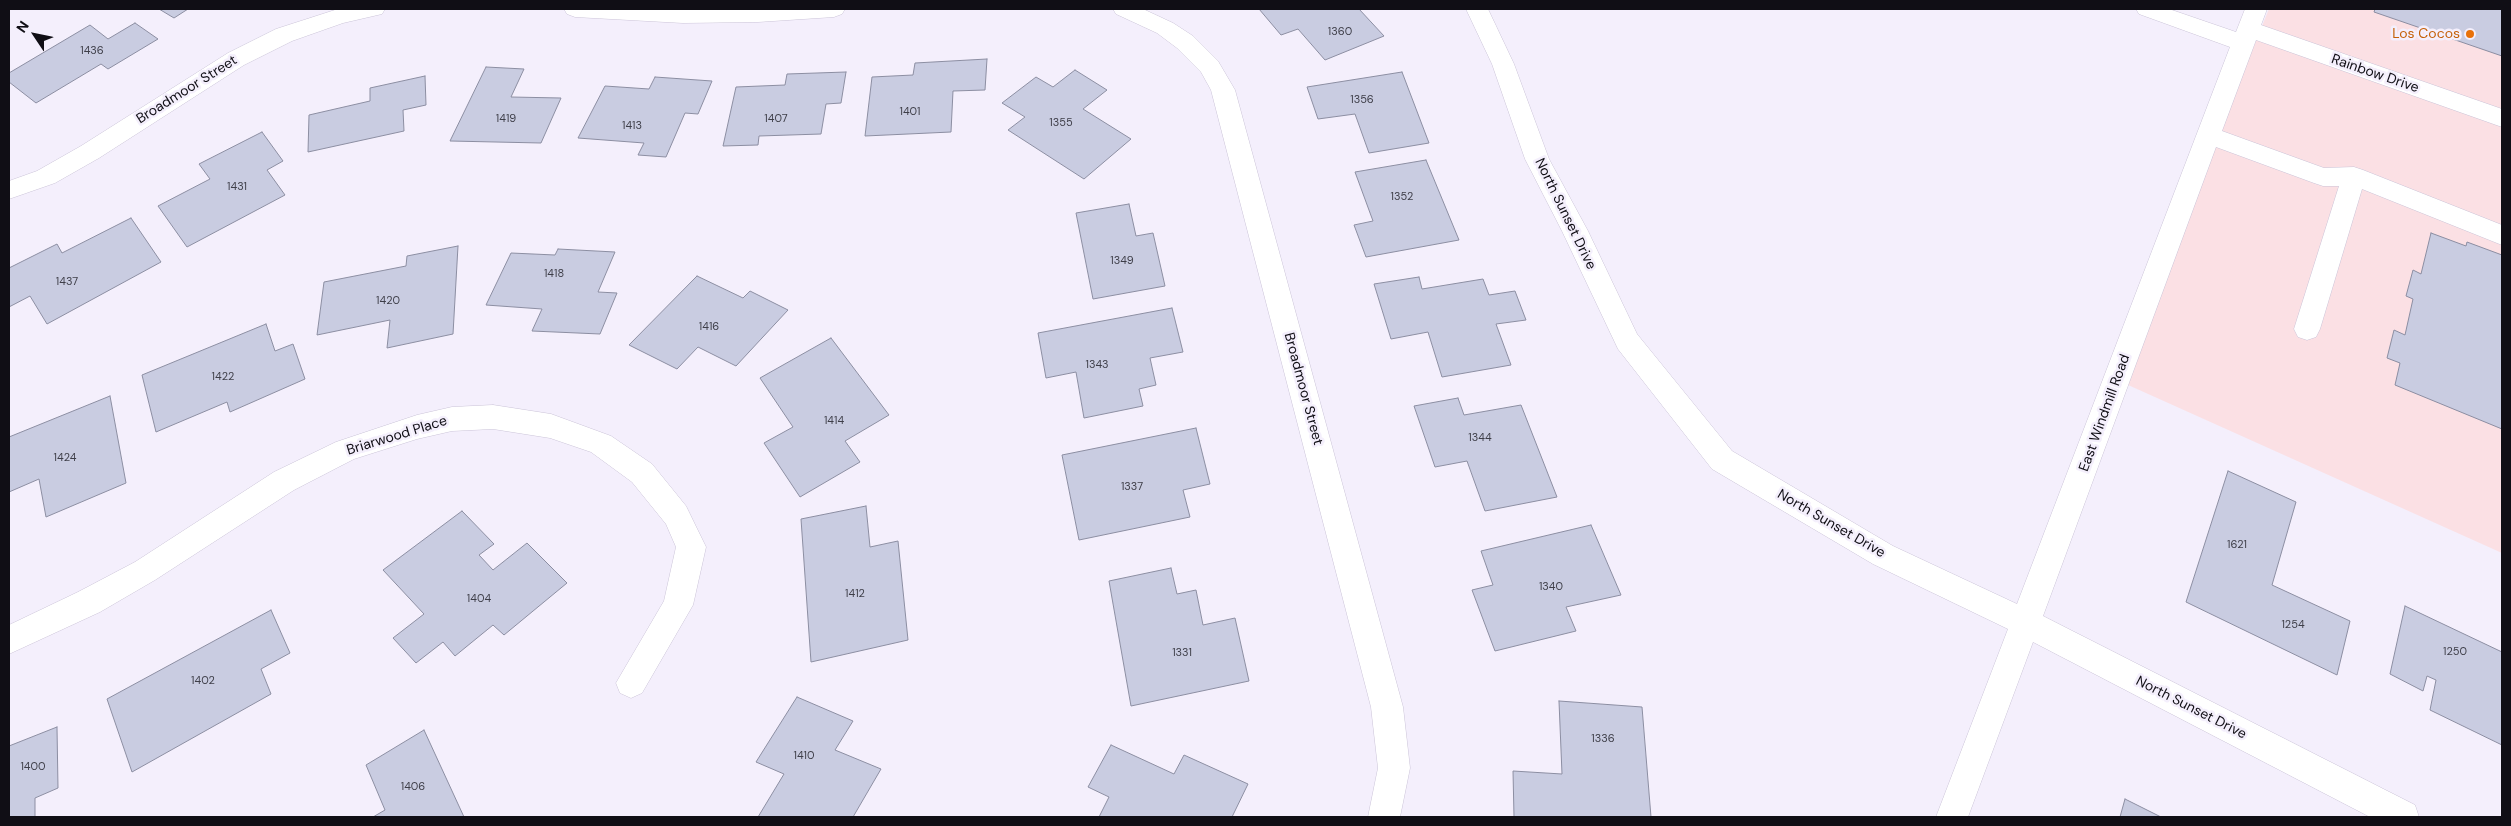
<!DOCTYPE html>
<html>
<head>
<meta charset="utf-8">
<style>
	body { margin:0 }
	#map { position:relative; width:2511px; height:826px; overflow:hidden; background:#f4effc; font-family:"DM Sans",sans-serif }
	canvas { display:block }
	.frame { position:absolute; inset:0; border:10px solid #100e15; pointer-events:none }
	.north { position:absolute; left:10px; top:10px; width:50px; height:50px; -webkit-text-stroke:4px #f4effc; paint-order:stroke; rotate:304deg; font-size:14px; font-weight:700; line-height:20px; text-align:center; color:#100e15 }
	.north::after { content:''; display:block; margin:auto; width:18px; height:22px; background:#100e15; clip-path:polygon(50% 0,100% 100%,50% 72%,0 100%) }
</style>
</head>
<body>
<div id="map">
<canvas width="2511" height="826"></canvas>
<div class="frame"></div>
<div class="north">N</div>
</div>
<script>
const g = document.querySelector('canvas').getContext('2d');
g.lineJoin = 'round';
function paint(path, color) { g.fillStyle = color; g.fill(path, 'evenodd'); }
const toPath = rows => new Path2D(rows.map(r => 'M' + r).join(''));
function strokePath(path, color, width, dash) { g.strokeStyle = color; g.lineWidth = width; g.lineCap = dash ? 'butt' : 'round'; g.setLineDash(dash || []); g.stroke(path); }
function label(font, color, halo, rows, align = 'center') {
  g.font = font + ' "DM Sans",sans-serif'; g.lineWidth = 5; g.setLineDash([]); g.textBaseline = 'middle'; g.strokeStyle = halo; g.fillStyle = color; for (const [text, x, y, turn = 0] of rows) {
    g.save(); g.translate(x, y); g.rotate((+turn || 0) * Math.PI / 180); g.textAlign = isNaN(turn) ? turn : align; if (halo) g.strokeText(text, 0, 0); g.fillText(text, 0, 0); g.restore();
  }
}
const commercial = toPath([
	[2269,9,2502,9,2502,553,2117,380]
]);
const building = toPath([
	[159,9,188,9,174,18,159,9],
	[1259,9,1359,9,1384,36,1325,60,1298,29,1281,35,1259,9],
	[2375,9,2502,9,2502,56,2374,12,2375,9],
	[135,23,158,39,108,69,101,64,36,103,9,82,9,73,90,25,108,39,135,23],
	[987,59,985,90,953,91,951,132,865,136,872,77,913,75,915,63,987,59],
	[486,67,524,69,511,97,561,98,541,143,450,141,486,67],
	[1075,70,1107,90,1083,109,1131,139,1084,179,1008,130,1025,117,1002,103,1036,77,1053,87,1075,70],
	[846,72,841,103,826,104,821,134,759,136,758,145,723,146,736,87,785,85,787,74,846,72],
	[1402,72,1429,143,1369,153,1355,114,1318,119,1307,87,1402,72],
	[425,76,426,105,403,110,404,131,308,152,309,115,370,101,370,88,425,76],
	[655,77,712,81,698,114,685,113,666,157,638,155,644,143,578,138,605,86,649,89,655,77],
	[262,132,283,161,267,170,285,195,187,247,158,206,210,179,199,164,262,132],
	[1426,160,1459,240,1366,257,1354,225,1373,221,1355,172,1426,160],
	[1129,204,1136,236,1153,233,1165,286,1093,299,1076,213,1129,204],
	[131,218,161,262,47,324,30,296,9,307,9,268,57,244,62,253,131,218],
	[2431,233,2466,246,2467,242,2502,255,2502,429,2395,385,2400,363,2387,358,2394,330,2405,335,2413,299,2406,296,2413,270,2421,274,2431,233],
	[458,246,453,334,387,348,390,320,317,335,324,282,406,266,407,256,458,246],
	[558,249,615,252,598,292,617,293,600,334,532,331,542,309,486,305,511,253,555,255,558,249],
	[697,276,743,298,750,291,788,310,736,366,698,347,677,369,629,345,697,276],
	[1419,277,1422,289,1483,279,1489,295,1515,291,1526,320,1496,324,1511,365,1442,377,1428,332,1391,339,1374,284,1419,277],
	[1172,308,1183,352,1150,358,1156,385,1139,389,1143,406,1084,418,1076,372,1046,378,1038,333,1172,308],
	[266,324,275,351,293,344,305,379,230,412,227,402,156,432,142,375,266,324],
	[831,338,889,415,845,441,860,462,800,497,764,443,793,427,760,378,831,338],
	[110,396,126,483,46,517,39,479,9,492,9,437,110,396],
	[1458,398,1464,415,1521,405,1557,497,1485,511,1467,461,1435,467,1414,406,1458,398],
	[1196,428,1210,484,1183,490,1190,517,1079,540,1062,455,1196,428],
	[2228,471,2296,502,2272,585,2350,621,2337,675,2186,602,2228,471],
	[866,506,870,547,898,541,908,640,811,662,801,519,866,506],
	[462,511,494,544,479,555,493,570,527,543,567,583,504,635,493,625,455,656,443,642,416,663,393,638,424,614,383,570,462,511],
	[1591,525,1621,595,1566,607,1576,631,1495,651,1472,590,1493,585,1481,551,1591,525],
	[1171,568,1177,594,1196,590,1203,625,1235,618,1249,681,1131,706,1109,581,1171,568],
	[2405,606,2502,652,2502,745,2430,710,2436,680,2427,676,2423,691,2390,674,2405,606],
	[271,610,290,653,261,669,271,694,132,772,107,699,271,610],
	[797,697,853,721,835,750,881,769,853,817,758,817,784,774,756,762,797,697],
	[1559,701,1642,707,1651,817,1514,817,1513,771,1562,774,1559,701],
	[57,727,58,788,35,798,35,817,9,817,9,746,57,727],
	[424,730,464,817,373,817,385,810,366,765,424,730],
	[1111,745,1174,774,1184,755,1248,784,1232,817,1099,817,1109,797,1088,787,1111,745],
	[2125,799,2161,817,2120,817,2125,799]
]);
const minor = toPath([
	[338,9,385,9,382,14,343,23,292,41,244,65,99,158,55,183,9,199,9,181,37,171,81,146,228,53,276,29,338,9],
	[564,9,845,9,842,14,834,17,758,22,683,23,575,17,567,14,564,9],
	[1113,9,1143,9,1173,23,1193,36,1218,61,1235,90,1403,707,1410,768,1400,817,1368,817,1378,768,1371,707,1211,90,1201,72,1177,48,1157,33,1116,14,1113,9],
	[1466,9,1488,9,1514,64,1549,159,1588,231,1637,334,1732,451,1893,546,2017,604,2230,47,2139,14,2136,9,2169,9,2236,32,2245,9,2267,9,2261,25,2502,109,2502,127,2256,40,2222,131,2324,168,2354,167,2363,170,2502,225,2502,245,2362,189,2320,329,2316,337,2307,340,2298,337,2294,329,2339,186,2323,186,2314,183,2216,147,2043,616,2415,805,2419,817,2370,817,2033,642,1968,817,1936,817,2008,629,1873,564,1712,469,1618,349,1562,231,1525,159,1492,64,1466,9],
	[493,405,551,414,611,436,652,464,686,506,706,547,693,605,642,693,631,698,620,693,616,683,664,601,676,547,666,524,632,482,591,452,550,438,493,429,452,431,417,439,354,459,294,490,155,580,100,612,9,654,9,625,78,592,135,562,274,472,336,442,417,415,452,407,493,405]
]);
const markers = [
	[2470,34,5,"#e8710a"]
];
const numberNames = [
	["1360",1340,32],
	["1436",92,51],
	["1356",1362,100],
	["1401",910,112],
	["1419",506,119],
	["1407",776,119],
	["1355",1061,123],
	["1413",632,126],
	["1431",237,187],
	["1352",1402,197],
	["1349",1122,261],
	["1418",554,274],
	["1437",67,282],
	["1420",388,301],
	["1416",709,327],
	["1343",1097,365],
	["1422",223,377],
	["1414",834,421],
	["1344",1480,438],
	["1424",65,458],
	["1337",1132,487],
	["1621",2237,545],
	["1340",1551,587],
	["1412",855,594],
	["1404",479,599],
	["1254",2293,625],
	["1250",2455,652],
	["1331",1182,653],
	["1402",203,681],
	["1336",1603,739],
	["1410",804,756],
	["1400",33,767],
	["1406",413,787]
];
const foodNames = [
	["Los Cocos",2460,34]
];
const streetNames = [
	["Rainbow Drive",2375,74,19],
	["Broadmoor Street",187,90,-32],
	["North Sunset Drive",1565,214,64],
	["Broadmoor Street",1303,389,75],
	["East Windmill Road",2105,413,-70],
	["Briarwood Place",397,436,-17],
	["North Sunset Drive",1831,524,30],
	["North Sunset Drive",2191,708,27]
];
paint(commercial, '#fbe0e4');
paint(building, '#c9cce1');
strokePath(building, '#8c8ea2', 1);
strokePath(minor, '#cbc4d8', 1);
paint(minor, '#fff');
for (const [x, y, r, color] of markers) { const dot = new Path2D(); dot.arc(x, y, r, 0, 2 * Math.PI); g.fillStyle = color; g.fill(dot); strokePath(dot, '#f4effc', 2); }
label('11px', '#3e3e48', null, numberNames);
label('14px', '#c56008', '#f4effc', foodNames, 'right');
label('14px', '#100e15', '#f4effc', streetNames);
</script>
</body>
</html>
